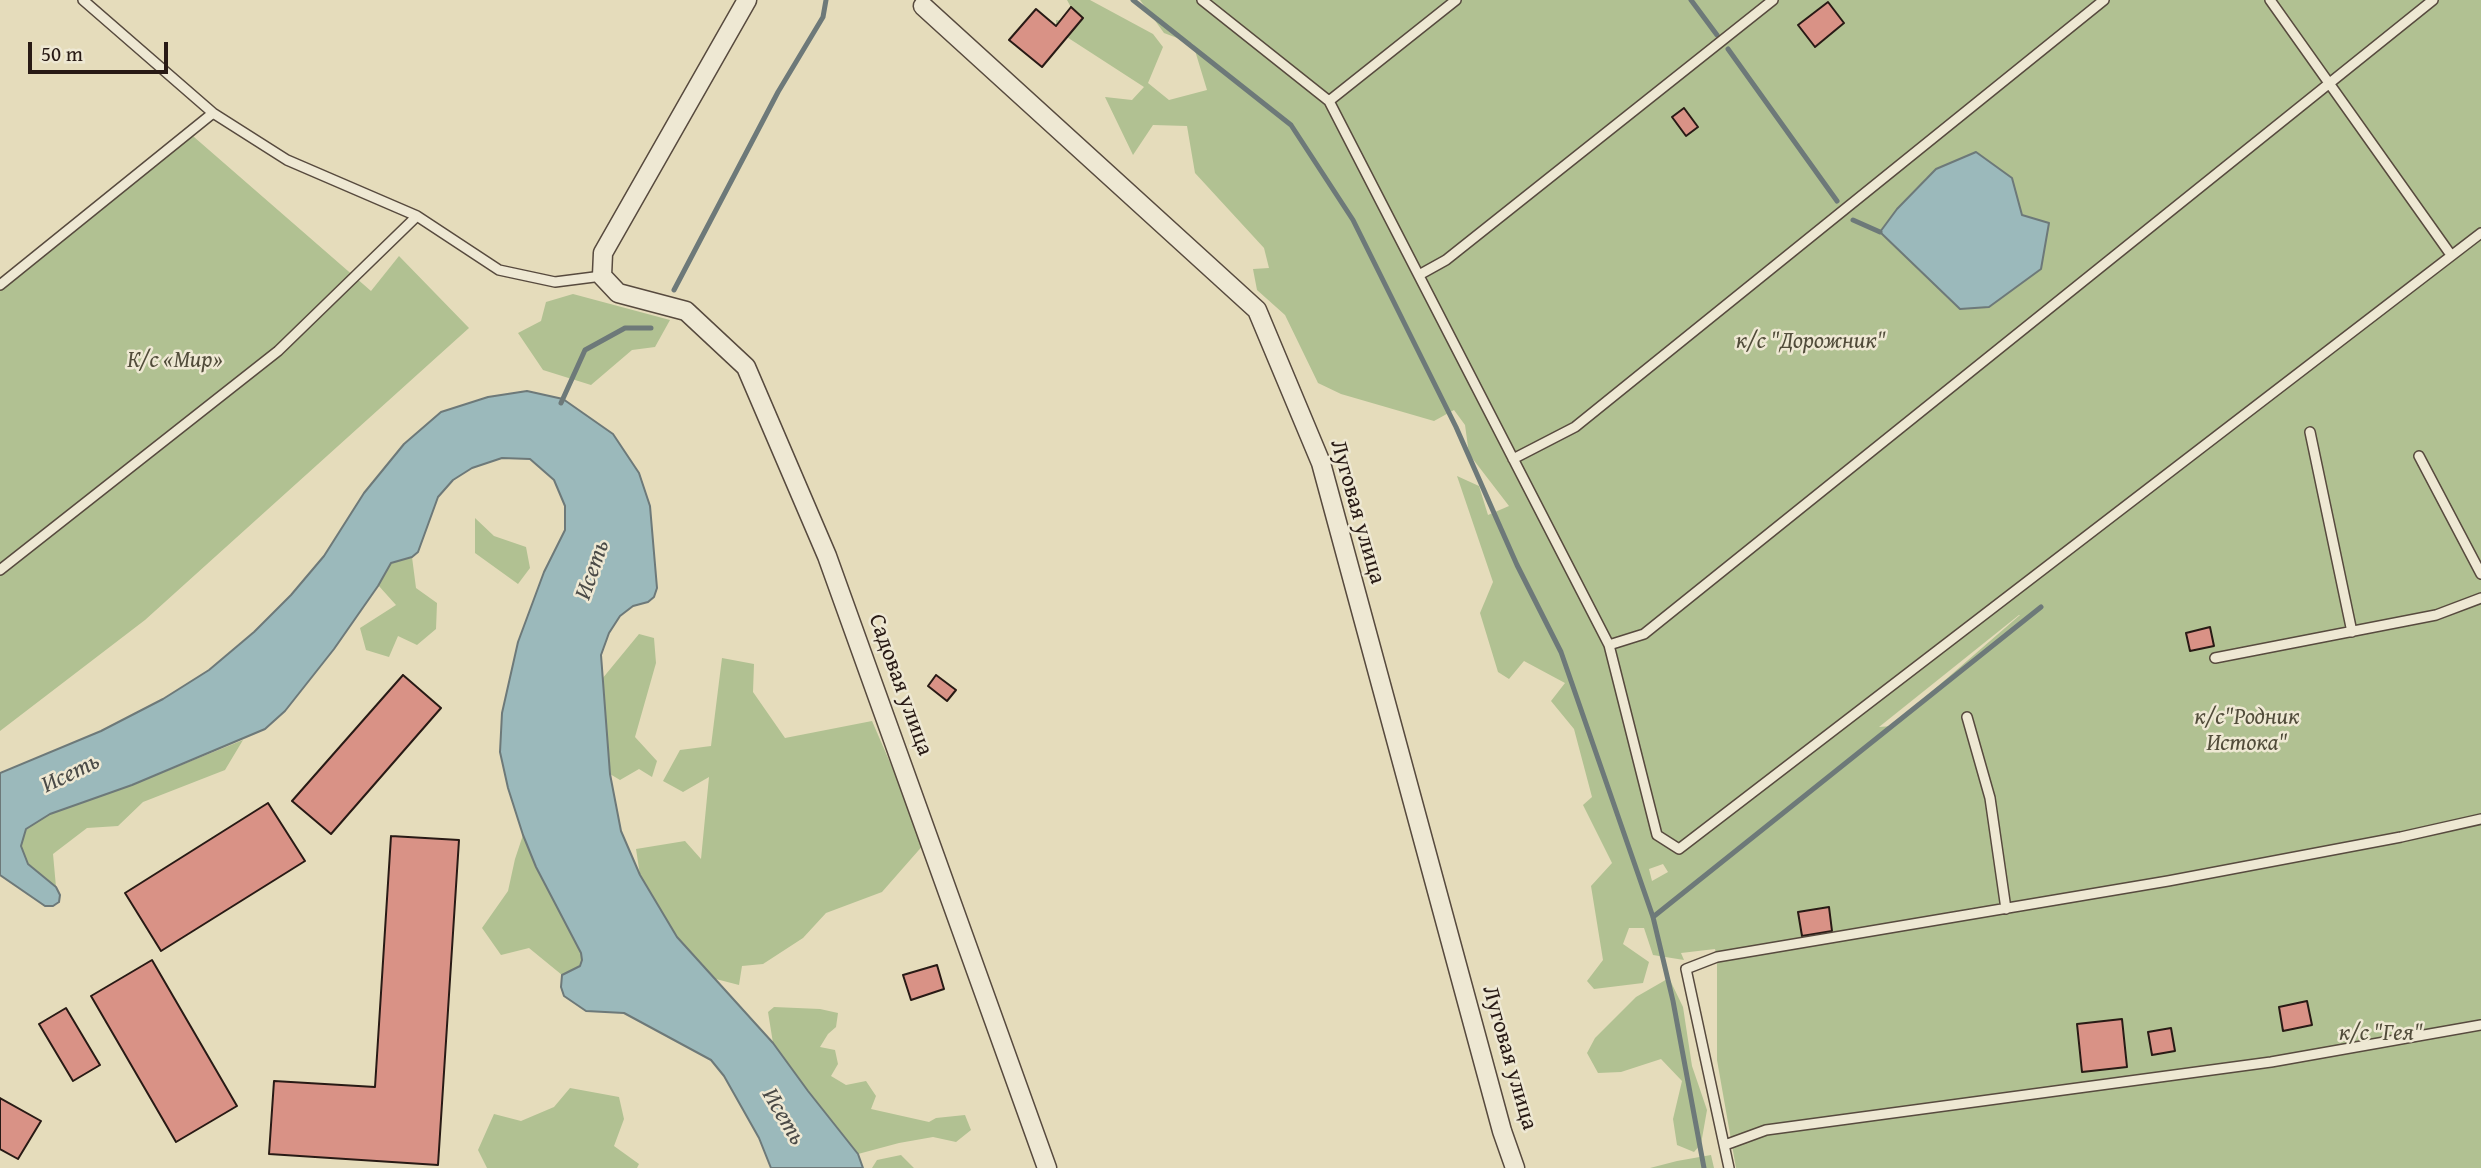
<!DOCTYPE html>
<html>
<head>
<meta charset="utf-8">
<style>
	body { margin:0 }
	#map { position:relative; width:2481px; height:1168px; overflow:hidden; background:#e5dcbb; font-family:"Gentium Book Plus",serif }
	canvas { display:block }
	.scale { position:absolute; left:28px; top:42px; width:140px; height:32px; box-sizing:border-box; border:4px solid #281a15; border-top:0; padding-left:9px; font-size:21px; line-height:24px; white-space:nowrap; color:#281a15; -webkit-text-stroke:5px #eee8d3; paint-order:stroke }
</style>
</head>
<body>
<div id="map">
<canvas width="2481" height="1168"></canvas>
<div class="scale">50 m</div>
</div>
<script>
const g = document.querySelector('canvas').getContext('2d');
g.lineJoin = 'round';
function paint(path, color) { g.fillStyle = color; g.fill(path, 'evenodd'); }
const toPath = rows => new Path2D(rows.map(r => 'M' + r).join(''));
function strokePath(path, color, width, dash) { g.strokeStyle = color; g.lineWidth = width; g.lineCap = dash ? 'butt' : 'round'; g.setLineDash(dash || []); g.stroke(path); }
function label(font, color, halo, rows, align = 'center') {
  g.font = font + ' "Gentium Book Plus",serif'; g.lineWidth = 5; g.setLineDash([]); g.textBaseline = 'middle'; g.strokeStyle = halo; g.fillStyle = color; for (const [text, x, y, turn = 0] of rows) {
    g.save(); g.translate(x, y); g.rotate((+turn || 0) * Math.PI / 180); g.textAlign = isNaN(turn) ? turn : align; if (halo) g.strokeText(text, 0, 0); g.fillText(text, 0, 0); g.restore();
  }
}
const green = toPath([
	[1067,0,1090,0,1153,34,1163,47,1148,83,1169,100,1207,90,1193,44,1164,33,1140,0,2481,0,2481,1168,1736,1168,1717,1060,1717,957,1715,949,1681,953,1684,960,1653,955,1644,928,1629,928,1623,944,1649,962,1643,983,1594,989,1587,981,1603,960,1591,886,1612,863,1583,805,1592,797,1574,729,1551,701,1565,683,1524,661,1509,679,1498,672,1480,613,1493,582,1457,476,1479,486,1488,515,1509,506,1469,454,1465,425,1454,410,1434,421,1341,394,1318,383,1285,315,1257,290,1253,269,1269,268,1264,248,1195,173,1187,126,1153,125,1133,155,1105,97,1132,100,1144,87,1056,30,1056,20,1079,22],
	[2020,615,1892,726,1879,727,2019,615],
	[1663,864,1668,872,1652,881,1649,869],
	[186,130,371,291,399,256,469,328,145,620,0,731,0,280],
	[573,294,670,320,655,347,632,350,591,385,543,370,518,333,541,321,546,302],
	[475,518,494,536,526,547,530,568,518,584,475,553],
	[412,557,416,588,437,603,436,629,417,645,398,636,389,657,366,650,360,628,396,605,378,585,385,570,391,563],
	[639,634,654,638,656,663,635,737,657,761,652,777,639,769,620,780,610,774,602,679],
	[722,658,754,664,753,692,785,738,872,721,925,843,882,892,826,913,803,938,763,964,742,966,739,985,712,978,677,937,640,875,636,849,685,841,701,859,709,777,683,792,663,781,680,750,711,746],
	[243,740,225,770,143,802,118,826,87,828,53,854,56,887,28,864,21,846,26,829,50,814,132,785],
	[523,835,536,867,581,953,582,960,580,966,562,975,529,948,501,955,482,928,508,891,515,859],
	[1669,978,1683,1007,1692,1066,1707,1110,1701,1144,1694,1152,1677,1145,1673,1119,1682,1081,1661,1059,1621,1072,1598,1073,1587,1053,1595,1038,1636,997],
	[774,1007,820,1009,838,1013,836,1027,828,1034,820,1047,835,1050,838,1064,831,1076,846,1085,866,1081,876,1096,871,1109,929,1122,936,1118,965,1115,971,1130,956,1142,933,1137,899,1143,858,1154,808,1091,773,1043,768,1012],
	[570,1088,619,1097,624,1119,614,1146,639,1164,637,1168,487,1168,478,1150,494,1114,521,1121,554,1107],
	[901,1155,914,1168,872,1168,877,1160],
	[1711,1155,1714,1168,1650,1168,1677,1161]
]);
const water = toPath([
	[1976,152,2012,178,2022,215,2049,223,2041,269,1989,307,1960,309,1880,232,1897,209,1936,169,1976,152],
	[527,391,563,399,613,434,639,473,650,506,657,588,654,597,648,602,633,606,620,616,609,633,601,655,610,774,621,831,640,875,677,937,773,1043,808,1091,858,1154,863,1168,771,1168,759,1138,724,1076,711,1060,624,1013,586,1011,564,996,561,987,562,975,580,966,582,960,581,953,536,867,523,835,508,788,500,752,502,713,518,642,544,572,565,530,565,506,554,480,530,459,502,458,472,468,453,480,438,497,418,552,412,557,391,563,378,586,334,649,285,711,265,729,132,785,50,814,26,829,21,846,28,864,56,887,60,895,59,902,53,906,45,906,0,875,0,773,101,731,163,699,209,670,254,632,291,595,324,556,364,493,404,444,441,412,488,397,527,391]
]);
const stream = toPath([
	[1133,0,1291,125,1353,220,1456,427,1517,565,1561,652,1653,917,1673,1001,1704,1168],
	[1691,0,1717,35],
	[1728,49,1837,201],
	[1853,220,1880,232],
	[674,290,778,92,823,17,826,0],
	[561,403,585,350,625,328,651,328],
	[1653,917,2041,607]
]);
const building = toPath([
	[1828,2,1844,23,1815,47,1798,25,1828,2],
	[1071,7,1083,18,1042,67,1009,40,1036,9,1056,26,1071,7],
	[1684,108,1698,127,1686,136,1672,117,1684,108],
	[2210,627,2214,646,2190,651,2186,633,2210,627],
	[403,675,441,708,331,834,292,801,403,675],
	[936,675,956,690,947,701,928,686,936,675],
	[268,803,305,861,161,951,125,893,268,803],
	[391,836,459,840,438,1165,269,1154,274,1081,375,1087,391,836],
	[1829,907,1832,931,1802,936,1798,912,1829,907],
	[152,960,237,1106,176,1142,91,996,152,960],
	[937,965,944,989,911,1000,903,975,937,965],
	[2307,1001,2312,1025,2283,1031,2279,1007,2307,1001],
	[66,1008,100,1065,73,1081,39,1024,66,1008],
	[2122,1019,2127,1067,2082,1072,2077,1024,2122,1019],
	[2171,1028,2175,1051,2152,1055,2148,1032,2171,1028],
	[0,1098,41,1121,18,1159,0,1149,0,1098]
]);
const lane = toPath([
	[83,0,213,113,287,160,417,216,499,270,555,282,602,276],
	[1202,0,1329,101,1609,645,1657,835,1679,849,2481,233],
	[2270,0,2451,255],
	[1329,101,1456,0],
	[1419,275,1446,260,1773,0],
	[0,285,213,113],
	[2310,432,2352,632],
	[2419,456,2481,574],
	[1513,459,1575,427,2104,0],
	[0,570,278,351,417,216],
	[1609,645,1644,634,2433,0],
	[2215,658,2436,615,2481,598],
	[1967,717,1990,798,2006,909],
	[1725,1145,1766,1130,2271,1062,2481,1025],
	[1729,1168,1686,969,1717,957,2168,881,2401,837,2481,819]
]);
const street = toPath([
	[747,0,603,253,602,276,618,293,686,311,746,367,827,556,1047,1168],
	[923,6,1257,310,1321,463,1502,1131,1515,1168]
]);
const parkNames = [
	["к/с \"Дорожник\"",1811,342],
	["К/с «Мир»",175,361],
	["к/с\"Родник",2247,718],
	["Истока\"",2247,744],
	["к/с \"Гея\"",2381,1034]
];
const streetNames = [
	["Луговая улица",1357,512,74],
	["Садовая улица",900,685,70],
	["Луговая улица",1509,1058,74]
];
const waterNames = [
	["Исеть",593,570,-71],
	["Исеть",71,774,-26],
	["Исеть",783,1117,59]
];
paint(green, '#b1c192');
paint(water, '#9bb9bb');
strokePath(water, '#6d7979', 2);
strokePath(stream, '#6d7979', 5);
paint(building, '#d99286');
strokePath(building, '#281a15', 2);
strokePath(lane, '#574a3e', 12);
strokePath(street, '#574a3e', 21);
strokePath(lane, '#eee8d3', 9);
strokePath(street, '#eee8d3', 18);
label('italic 23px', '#514c3a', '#eee8d3', parkNames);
label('23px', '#281a15', '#eee8d3', streetNames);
label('italic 24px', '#4a4a47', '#eee8d3', waterNames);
</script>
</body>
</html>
